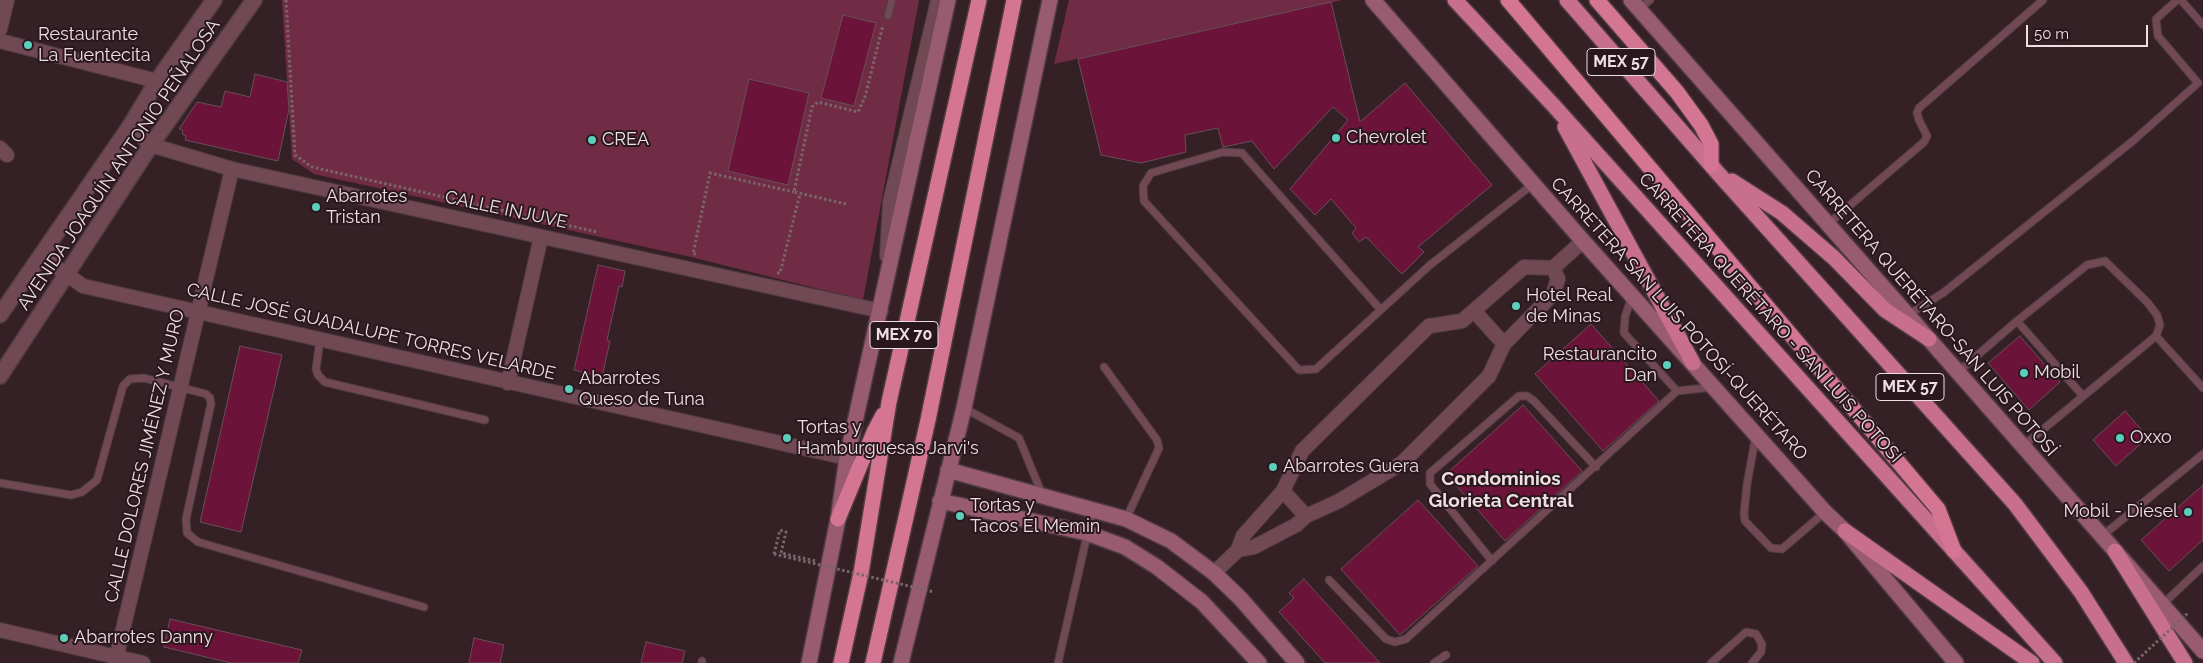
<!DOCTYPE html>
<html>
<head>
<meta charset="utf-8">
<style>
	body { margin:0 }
	#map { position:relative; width:2203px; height:663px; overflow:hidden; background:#352026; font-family:Raleway,sans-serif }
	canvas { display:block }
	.scale { position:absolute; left:2026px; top:25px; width:122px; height:22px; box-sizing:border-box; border:2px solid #ecdee1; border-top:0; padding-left:6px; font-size:15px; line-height:18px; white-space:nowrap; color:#ecdee1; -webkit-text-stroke:4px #2a171d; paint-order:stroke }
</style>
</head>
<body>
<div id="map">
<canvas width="2203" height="663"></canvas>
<div class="scale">50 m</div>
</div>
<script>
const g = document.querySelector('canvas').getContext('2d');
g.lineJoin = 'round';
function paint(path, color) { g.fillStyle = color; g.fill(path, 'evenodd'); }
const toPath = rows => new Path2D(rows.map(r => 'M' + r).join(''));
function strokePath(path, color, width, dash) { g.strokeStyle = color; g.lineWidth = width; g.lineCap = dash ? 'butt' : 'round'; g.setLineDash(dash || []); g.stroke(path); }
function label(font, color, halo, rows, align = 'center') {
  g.font = font + ' Raleway,sans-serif'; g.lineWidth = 4; g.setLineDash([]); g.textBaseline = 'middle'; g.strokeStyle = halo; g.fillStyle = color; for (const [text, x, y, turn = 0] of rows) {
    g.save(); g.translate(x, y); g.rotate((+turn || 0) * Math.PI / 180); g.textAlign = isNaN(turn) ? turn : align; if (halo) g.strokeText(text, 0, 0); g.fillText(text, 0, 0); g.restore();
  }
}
const green = toPath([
	[282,0,919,0,863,300,691,257,314,174,292,159],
	[1069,0,1342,0,1054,64]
]);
const building = toPath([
	[1331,2,1360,122,1405,83,1492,185,1418,247,1424,252,1402,274,1366,237,1359,242,1352,233,1356,228,1331,199,1315,215,1290,189,1348,120,1333,107,1274,169,1252,141,1223,147,1218,128,1185,135,1186,152,1141,163,1101,155,1078,59,1331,2],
	[843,15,876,23,854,106,821,98,843,15],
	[255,74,287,82,289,109,278,161,185,140,186,136,182,134,183,130,179,129,197,102,221,107,225,91,250,97,255,74],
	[749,79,809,93,788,185,728,171,749,79],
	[598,265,625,271,622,287,619,286,607,340,610,341,602,377,574,370,598,265],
	[1591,324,1659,401,1603,451,1535,374,1591,324],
	[2020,336,2060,382,2029,410,1988,363,2020,336],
	[240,346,282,355,241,532,200,522,240,346],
	[1523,405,1582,471,1505,541,1446,474,1523,405],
	[2125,411,2148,437,2116,466,2093,440,2125,411],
	[2203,485,2203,540,2169,571,2141,540,2203,485],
	[1418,500,1478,566,1400,635,1341,569,1418,500],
	[1304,579,1380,663,1325,663,1279,612,1294,598,1289,593,1304,579],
	[170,619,302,650,298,663,231,663,164,647,170,619],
	[474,638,504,645,500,663,469,663,474,638],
	[646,642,685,651,682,663,641,663,646,642]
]);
const path = toPath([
	[286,0,295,155,312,167,597,232],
	[846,204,794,192,812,107,818,102,858,112,865,97,883,25],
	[696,254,693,254,710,173,794,192],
	[777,273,780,273,800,194],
	[774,554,780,530,786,532,781,553,816,561]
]);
const service = toPath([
	[2181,0,2203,25],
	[1639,9,1650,0],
	[888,16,892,0],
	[1828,224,1924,142,1927,136,1919,120,1917,113,1919,108,2043,0],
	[1632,296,1625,317,1624,333,1677,391,1714,387],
	[1381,310,1242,153,1223,152,1151,173,1143,186,1144,201,1299,370,1316,369,1430,265,1533,184],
	[1908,315,1943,293,2134,140,2198,83,2158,36,2156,19,2177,0],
	[2017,321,2083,396],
	[2156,336,2203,388],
	[320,340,316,369,318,375,325,382,485,420],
	[1104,367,1157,440,1159,448,1126,519],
	[1958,372,2017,321,2087,265,2105,261,2147,302,2157,315,2160,325,2156,336,2023,446],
	[964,408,1019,438,1042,494],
	[1756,435,1747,484,1744,514,1745,521,1771,548,1782,549,1825,512],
	[0,483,71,495,82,492,97,480,123,386,130,379,144,378,206,394,210,398,211,404,186,519,187,533,198,542,424,607],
	[2102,536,2203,454],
	[1492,561,1430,484,1430,473,1519,396,1527,396,1534,401,1596,467],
	[1329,580,1386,639,1395,642,1406,639,1677,391],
	[2162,605,2203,566],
	[702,663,702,661],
	[1058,663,1093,509],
	[1434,663,1446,655],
	[1711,663,1746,632,1756,634,1762,644,1761,652,1752,663]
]);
const minor = toPath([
	[0,29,7,0],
	[0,41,157,81],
	[130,126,151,145,232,169,881,311],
	[0,148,7,155],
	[41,256,83,286,847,458],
	[887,256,890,202,938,0],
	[1553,268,1558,279,1553,294,1504,344,1489,376,1402,463,1339,501,1306,516,1296,525,1254,547,1238,550,1243,536,1283,491,1302,451,1429,326,1462,321,1524,267,1553,268,1583,241],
	[1474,311,1504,344],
	[508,383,541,237],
	[1283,491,1306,516],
	[1214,573,1238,550],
	[0,630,143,663],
	[115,663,232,169]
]);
const tertiary = toPath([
	[0,315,130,126,157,81,214,0],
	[0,376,151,145,254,0]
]);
const secondary = toPath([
	[1373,0,1583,241,1825,512,1845,531,1956,663],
	[1631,0,2203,651],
	[948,470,1126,519,1171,541,1214,573,1240,598,1297,663],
	[940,501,1087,533,1125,547,1157,567,1202,602,1259,663],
	[809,663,838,519,847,458,948,0],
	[901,663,964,408,1050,0]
]);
const trunk = toPath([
	[1455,0,1554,106,2055,663],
	[1567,0,1717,172,2015,504,2081,592,2126,663],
	[1565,127,1693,363],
	[1732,181,1782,213,1834,258,1885,310,1929,339],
	[1845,531,2032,663],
	[2115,551,2185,663]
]);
const motorway = toPath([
	[1508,0,1938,509,1954,551],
	[1597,0,1677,92,1701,125,1711,144,1711,165],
	[838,519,874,432,883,415],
	[841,663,861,573,889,402,979,0],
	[873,663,928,420,1014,0]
]);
const pathBridge = toPath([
	[774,554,934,592],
	[2134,663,2188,613]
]);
const markers = [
	[28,45,5,"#5cceba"],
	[1336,138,5,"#5cceba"],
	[592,140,5,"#5cceba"],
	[316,207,5,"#5cceba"],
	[1516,306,5,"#5cceba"],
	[1667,365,5,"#5cceba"],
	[2024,373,5,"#5cceba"],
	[569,389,5,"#5cceba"],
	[787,438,5,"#5cceba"],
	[2120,438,5,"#5cceba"],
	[1273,467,5,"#5cceba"],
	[2188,512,5,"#5cceba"],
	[960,516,5,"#5cceba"],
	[64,638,5,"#5cceba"]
];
const shields = [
	[1621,62,68],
	[904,335,68],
	[1910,387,68]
];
const shieldNames = [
	["MEX 57",1621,62],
	["MEX 70",904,335],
	["MEX 57",1910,387]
];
const poiNames = [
	["Restaurante",38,35],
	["La Fuentecita",38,56],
	["Chevrolet",1346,138],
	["CREA",602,140],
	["Abarrotes",326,197],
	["Tristan",326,218],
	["Hotel Real",1526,296],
	["de Minas",1526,317],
	["Restaurancito",1657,355,"right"],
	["Dan",1657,376,"right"],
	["Mobil",2034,373],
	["Abarrotes",579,379],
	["Queso de Tuna",579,400],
	["Tortas y",797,428],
	["Hamburguesas Jarvi's",797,449],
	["Oxxo",2130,438],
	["Abarrotes Guera",1283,467],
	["Tortas y",970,506],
	["Tacos El Memin",970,527],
	["Mobil - Diesel",2178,512,"right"],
	["Abarrotes Danny",74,638]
];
const streetNames = [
	["AVENIDA JOAQUÍN ANTONIO PEÑALOSA",119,165,-56],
	["CALLE INJUVE",506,210,12],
	["CARRETERA QUERÉTARO-SAN LUIS POTOSÍ",1931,313,49],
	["CARRETERA QUERÉTARO - SAN LUIS POTOSÍ",1770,318,48],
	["CARRETERA SAN LUIS POTOSÍ-QUERÉTARO",1679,319,48],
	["CALLE JOSÉ GUADALUPE TORRES VELARDE",371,332,13],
	["CALLE DOLORES JIMÉNEZ Y MURO",145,456,-77]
];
const neighbourhoodNames = [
	["Condominios",1501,479],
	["Glorieta Central",1501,501]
];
paint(green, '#712c45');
paint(building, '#6b1339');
strokePath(building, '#675057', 1);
strokePath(service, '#4f3b40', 9);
strokePath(minor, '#4f3b40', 16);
strokePath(tertiary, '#4f3b40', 18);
strokePath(secondary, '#4f3b40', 18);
strokePath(trunk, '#4f3b40', 18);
strokePath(motorway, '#4f3b40', 18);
strokePath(path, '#79666b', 3, [2.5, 2.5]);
strokePath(service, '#714955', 7);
strokePath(minor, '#714955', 14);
strokePath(tertiary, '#714955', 15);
strokePath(secondary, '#995b6f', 15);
strokePath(trunk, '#c76f8c', 15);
strokePath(motorway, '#d57594', 15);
strokePath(pathBridge, '#79666b', 3, [2.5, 2.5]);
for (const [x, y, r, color] of markers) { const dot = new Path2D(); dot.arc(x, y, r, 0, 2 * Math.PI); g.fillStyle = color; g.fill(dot); strokePath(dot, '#2a171d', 2); }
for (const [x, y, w] of shields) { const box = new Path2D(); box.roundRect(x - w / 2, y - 13.5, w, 27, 4); g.fillStyle = '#2a171d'; g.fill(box); strokePath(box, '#ecdee1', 1); }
label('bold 16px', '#ecdee1', null, shieldNames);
label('18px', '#ecdee1', '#2a171d', poiNames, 'left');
label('18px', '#ecdee1', '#2a171d', streetNames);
label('bold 19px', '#ecdee1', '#2a171d', neighbourhoodNames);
</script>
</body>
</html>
